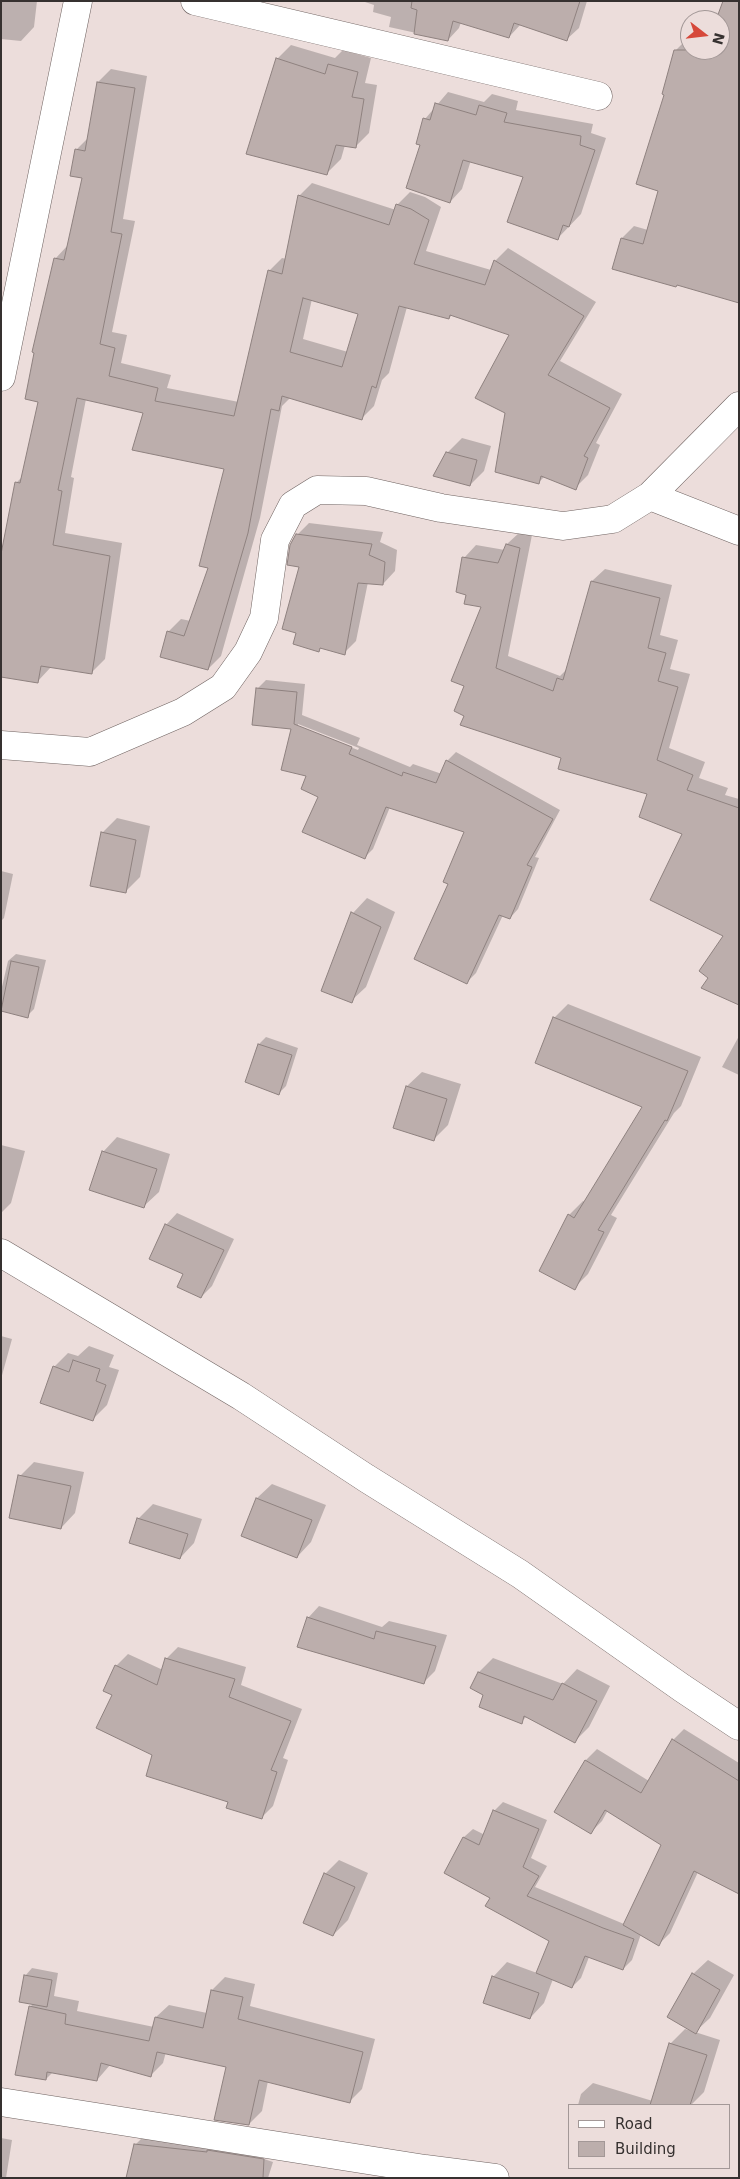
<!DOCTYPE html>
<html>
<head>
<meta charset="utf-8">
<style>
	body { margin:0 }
	#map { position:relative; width:740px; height:2179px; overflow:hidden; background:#ecdddb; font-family:"DejaVu Sans",sans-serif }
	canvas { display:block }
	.frame { position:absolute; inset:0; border:2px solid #363130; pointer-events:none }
	.legend { position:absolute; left:568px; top:2104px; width:162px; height:65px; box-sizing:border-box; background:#ecdddb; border:1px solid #a39897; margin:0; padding:6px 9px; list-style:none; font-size:15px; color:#363130 }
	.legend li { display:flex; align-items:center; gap:10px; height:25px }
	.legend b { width:25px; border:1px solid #a39897 }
	.north { position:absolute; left:680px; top:10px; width:50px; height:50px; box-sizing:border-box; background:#ecdddb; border:1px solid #a39897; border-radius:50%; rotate:106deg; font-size:14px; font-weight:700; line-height:20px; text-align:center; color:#363130 }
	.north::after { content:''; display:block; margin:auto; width:18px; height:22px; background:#d6483a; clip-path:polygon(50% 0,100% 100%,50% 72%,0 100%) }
</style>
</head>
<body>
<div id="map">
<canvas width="740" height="2179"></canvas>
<div class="frame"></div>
<ul class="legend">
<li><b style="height:6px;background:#fff"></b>Road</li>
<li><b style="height:14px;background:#bcaeac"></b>Building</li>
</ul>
<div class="north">N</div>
</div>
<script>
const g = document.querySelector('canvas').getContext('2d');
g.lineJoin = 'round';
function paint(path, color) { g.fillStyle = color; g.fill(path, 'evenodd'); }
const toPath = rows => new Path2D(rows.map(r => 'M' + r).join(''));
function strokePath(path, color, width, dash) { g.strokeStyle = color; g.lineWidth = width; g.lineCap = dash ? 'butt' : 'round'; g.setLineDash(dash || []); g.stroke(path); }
const shadow = toPath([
	[1,1,37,1,34,27,21,41,1,39],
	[362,1,587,1,579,28,567,39,521,24,509,37,461,22,459,28,448,40,389,27,391,17,373,12,374,5],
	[725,1,739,302,622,238,634,226,648,230,660,190,665,94,675,51,688,38,690,39,690,50,720,50,720,20,713,20,716,17,718,18],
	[291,45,335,58,343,50,371,58,365,83,377,85,369,133,355,147,345,145,341,159,327,173,277,59],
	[111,69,147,76,123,219,135,221,112,332,127,335,121,363,171,375,167,388,239,402,269,271,282,258,287,259,299,196,312,183,396,210,397,205,410,192,425,197,441,207,426,251,491,270,495,261,508,248,596,302,560,361,622,394,596,443,600,445,588,475,575,488,545,476,539,482,506,413,511,334,452,315,449,318,407,307,389,373,382,380,374,406,361,419,291,397,282,406,260,518,221,656,208,669,168,632,181,619,191,621,210,567,226,468,144,412,86,399,71,477,74,478,65,533,122,543,105,659,92,672,51,667,38,681,16,483,22,477,39,401,55,259,68,245,83,177,77,149,89,137,98,82],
	[312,299,359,313,348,352,303,339],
	[448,92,484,102,492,94,518,101,516,110,593,124,591,133,606,138,581,214,558,238,524,176,471,160,462,189,450,202,422,144,425,119],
	[462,438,491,446,484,471,470,485,447,453],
	[309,523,383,532,380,542,397,550,395,571,383,584,368,582,356,641,344,653,322,647,319,650,297,632,301,566,297,535],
	[520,532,532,535,508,656,560,676,567,669,592,581,605,569,672,585,660,635,678,640,670,669,690,674,669,748,705,762,699,778,728,788,725,795,739,799,739,1004,709,977,725,936,684,833,649,793,466,715,466,685,483,606,467,594,464,558,476,545,505,550,507,544],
	[266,680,305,684,302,715,360,738,357,745,410,767,413,764,442,774,447,761,456,752,560,810,535,857,539,858,518,909,510,918,503,915,476,973,467,982,449,884,466,832,390,807,373,849,365,857,320,796,308,775,292,728,257,689],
	[298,724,359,748,358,750,298,727],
	[117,818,150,826,140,877,125,892,102,833],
	[1,871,13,874,4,918,1,921],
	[367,898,395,912,366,987,351,1001,353,913],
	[16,954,46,960,34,1009,27,1016,1,1010,1,991,8,961],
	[568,1004,701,1057,681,1106,674,1113,611,1215,617,1218,588,1274,574,1288,569,1215,583,1201,585,1202,644,1106,554,1018],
	[739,1036,739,1075,722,1067],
	[266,1037,298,1048,286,1086,279,1093,259,1044],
	[422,1072,461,1084,448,1125,433,1140,394,1127,407,1086],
	[117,1137,170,1154,159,1192,144,1206,103,1152],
	[1,1145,25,1151,11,1203,1,1213],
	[177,1213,234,1239,212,1286,201,1297,184,1274,166,1225],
	[1,1336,12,1339,1,1379],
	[89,1346,114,1355,109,1367,119,1370,107,1405,92,1420,54,1367,68,1353,78,1356],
	[34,1462,84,1472,75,1513,61,1528,20,1476],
	[272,1484,326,1505,311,1542,297,1557,243,1536,257,1498],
	[153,1504,202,1519,194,1543,180,1558,138,1519],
	[319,1606,382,1627,389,1621,447,1635,435,1671,424,1682,308,1618],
	[178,1647,246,1667,241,1685,302,1709,283,1758,288,1760,273,1806,261,1818,230,1801,154,1754,113,1694,116,1666,128,1654,163,1670,166,1659],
	[493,1658,563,1684,577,1669,610,1686,589,1727,575,1741,527,1716,521,1722,485,1694,472,1688,479,1672],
	[684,1729,739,1763,739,1891,698,1872,670,1933,659,1944,641,1934,632,1960,623,1969,589,1957,581,1978,572,1987,553,1979,544,2003,530,2018,493,1977,507,1962,537,1973,550,1940,491,1897,446,1873,464,1837,473,1829,485,1835,494,1811,503,1802,547,1820,531,1858,547,1866,535,1887,624,1924,663,1844,608,1810,602,1821,591,1832,586,1760,597,1749,649,1781,673,1740],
	[339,1860,368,1873,348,1920,333,1935,325,1874],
	[708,1960,734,1975,710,2018,695,2032,720,2040,704,2092,691,2105,685,2105,654,2095,670,2044,685,2029,692,2031,693,1974],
	[32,1968,58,1973,54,1996,79,2001,77,2011,154,2027,156,2017,169,2005,207,2013,212,1990,225,1977,255,1984,250,2006,375,2039,362,2089,349,2102,268,2081,262,2111,249,2124,227,2067,166,2052,163,2063,150,2076,110,2065,97,2080,53,2072,46,2079,30,2007,34,2003,25,1976],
	[593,2083,666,2105,578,2105,581,2094],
	[148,2132,252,2155,273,2162,268,2178,127,2178,135,2145],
	[1,2138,12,2140,6,2178,1,2178]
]);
const building = toPath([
	[412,1,580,1,567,41,514,23,509,38,453,21,448,41,414,34,417,10,411,8,412,1],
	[723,1,739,1,739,303,677,285,676,287,612,269,621,238,643,244,658,191,636,184,664,95,662,94,674,50,720,50,720,20,716,20,723,1],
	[276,58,325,74,328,64,358,72,352,97,364,99,356,148,336,145,327,175,246,154,276,58],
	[97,82,135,88,111,232,122,234,100,344,115,348,109,376,158,388,155,401,234,416,268,270,282,274,298,195,389,225,396,204,411,209,429,220,414,264,485,285,494,260,584,316,548,375,610,408,584,456,588,458,576,490,541,476,539,484,495,472,505,413,475,398,509,335,450,315,449,319,399,306,376,388,372,386,362,420,282,396,279,411,271,409,248,533,208,670,160,657,167,631,184,636,208,568,199,566,224,469,132,450,143,413,77,398,58,490,62,491,53,545,110,556,92,674,41,666,38,683,1,677,1,554,15,482,20,483,38,402,25,399,34,353,32,352,54,258,64,260,82,178,70,176,75,149,85,151,97,82],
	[303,298,358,314,342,367,290,352,303,298],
	[435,103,476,115,479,105,507,113,504,122,581,136,580,145,595,150,569,227,563,225,558,240,507,222,523,177,463,160,450,203,406,188,420,145,416,144,423,118,430,120,435,103],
	[446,452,477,460,470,486,433,476,446,452],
	[296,534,372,544,369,555,385,562,383,585,358,583,345,655,320,648,319,652,293,644,296,633,282,629,299,567,287,565,290,545,296,534],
	[506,544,520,548,496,668,553,691,557,678,563,680,591,581,660,598,648,648,666,653,658,681,678,687,657,760,693,775,687,790,739,808,739,1005,701,988,708,978,699,971,723,936,650,900,682,834,639,817,647,794,558,769,561,758,460,725,464,716,454,711,464,686,451,681,481,607,464,604,466,595,456,592,462,557,498,563,506,544],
	[256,688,297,692,294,724,352,747,349,754,402,776,403,772,436,783,446,760,553,819,527,865,532,867,510,919,499,915,467,984,414,959,448,884,443,882,464,832,386,807,365,859,302,832,318,797,301,789,306,776,281,770,291,729,252,725,256,688],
	[101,832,136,840,126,893,90,886,101,832],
	[351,912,381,927,352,1003,321,991,351,912],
	[11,961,39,967,28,1018,1,1011,11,961],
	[553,1017,688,1071,667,1121,665,1120,598,1230,604,1232,575,1290,539,1271,568,1214,574,1218,642,1107,535,1063,553,1017],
	[258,1044,292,1055,279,1095,245,1082,258,1044],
	[406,1086,447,1099,434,1141,393,1128,406,1086],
	[102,1151,157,1169,144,1208,89,1190,102,1151],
	[165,1224,224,1250,201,1298,177,1287,183,1274,149,1259,165,1224],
	[73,1360,100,1369,96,1381,106,1385,93,1421,40,1403,53,1366,69,1372,73,1360],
	[18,1475,71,1486,61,1529,9,1518,18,1475],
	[256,1498,312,1520,297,1558,241,1536,256,1498],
	[137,1518,188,1534,180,1559,129,1543,137,1518],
	[307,1617,374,1639,376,1631,436,1646,424,1684,297,1647,307,1617],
	[165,1658,235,1679,229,1697,291,1721,271,1770,277,1772,262,1819,226,1808,228,1802,146,1776,152,1755,96,1728,112,1695,103,1691,115,1665,157,1685,165,1658],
	[478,1672,553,1700,562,1683,597,1701,575,1743,524,1716,522,1724,479,1707,483,1695,470,1688,478,1672],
	[672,1739,739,1781,739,1894,694,1871,659,1946,623,1925,661,1845,605,1810,591,1834,554,1812,585,1760,641,1793,672,1739],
	[493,1810,539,1829,523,1867,539,1876,527,1896,603,1928,634,1939,623,1970,585,1956,572,1988,536,1973,549,1941,485,1906,490,1898,444,1873,463,1837,479,1845,493,1810],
	[324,1873,355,1887,333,1936,303,1923,324,1873],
	[692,1973,720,1990,696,2034,667,2017,692,1973],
	[24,1975,52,1980,47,2007,19,2002,24,1975],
	[492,1976,539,1993,530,2019,483,2003,492,1976],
	[211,1990,243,1997,238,2019,363,2052,350,2103,259,2080,249,2125,214,2120,226,2067,157,2052,151,2077,101,2063,97,2081,47,2072,46,2080,15,2075,29,2006,66,2014,65,2024,149,2041,155,2017,203,2028,211,1990],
	[669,2043,707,2055,690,2105,650,2105,669,2043],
	[134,2144,207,2152,207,2150,264,2159,263,2178,126,2178,134,2144]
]);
const minor = toPath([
	[195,1,598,96],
	[1,377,78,1],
	[650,496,739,531],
	[1,745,90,752,183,712,223,687,248,652,264,618,275,540,293,505,317,490,366,491,441,508,563,526,613,519,650,496,739,406],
	[1,1253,241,1396,366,1478,520,1574,682,1688,739,1726],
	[1,2102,425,2169,495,2178]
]);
paint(shadow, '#0003');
paint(building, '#bcaeac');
strokePath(building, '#8e817f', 1);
strokePath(minor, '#6f6361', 29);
strokePath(minor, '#fff', 28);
</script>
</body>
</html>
